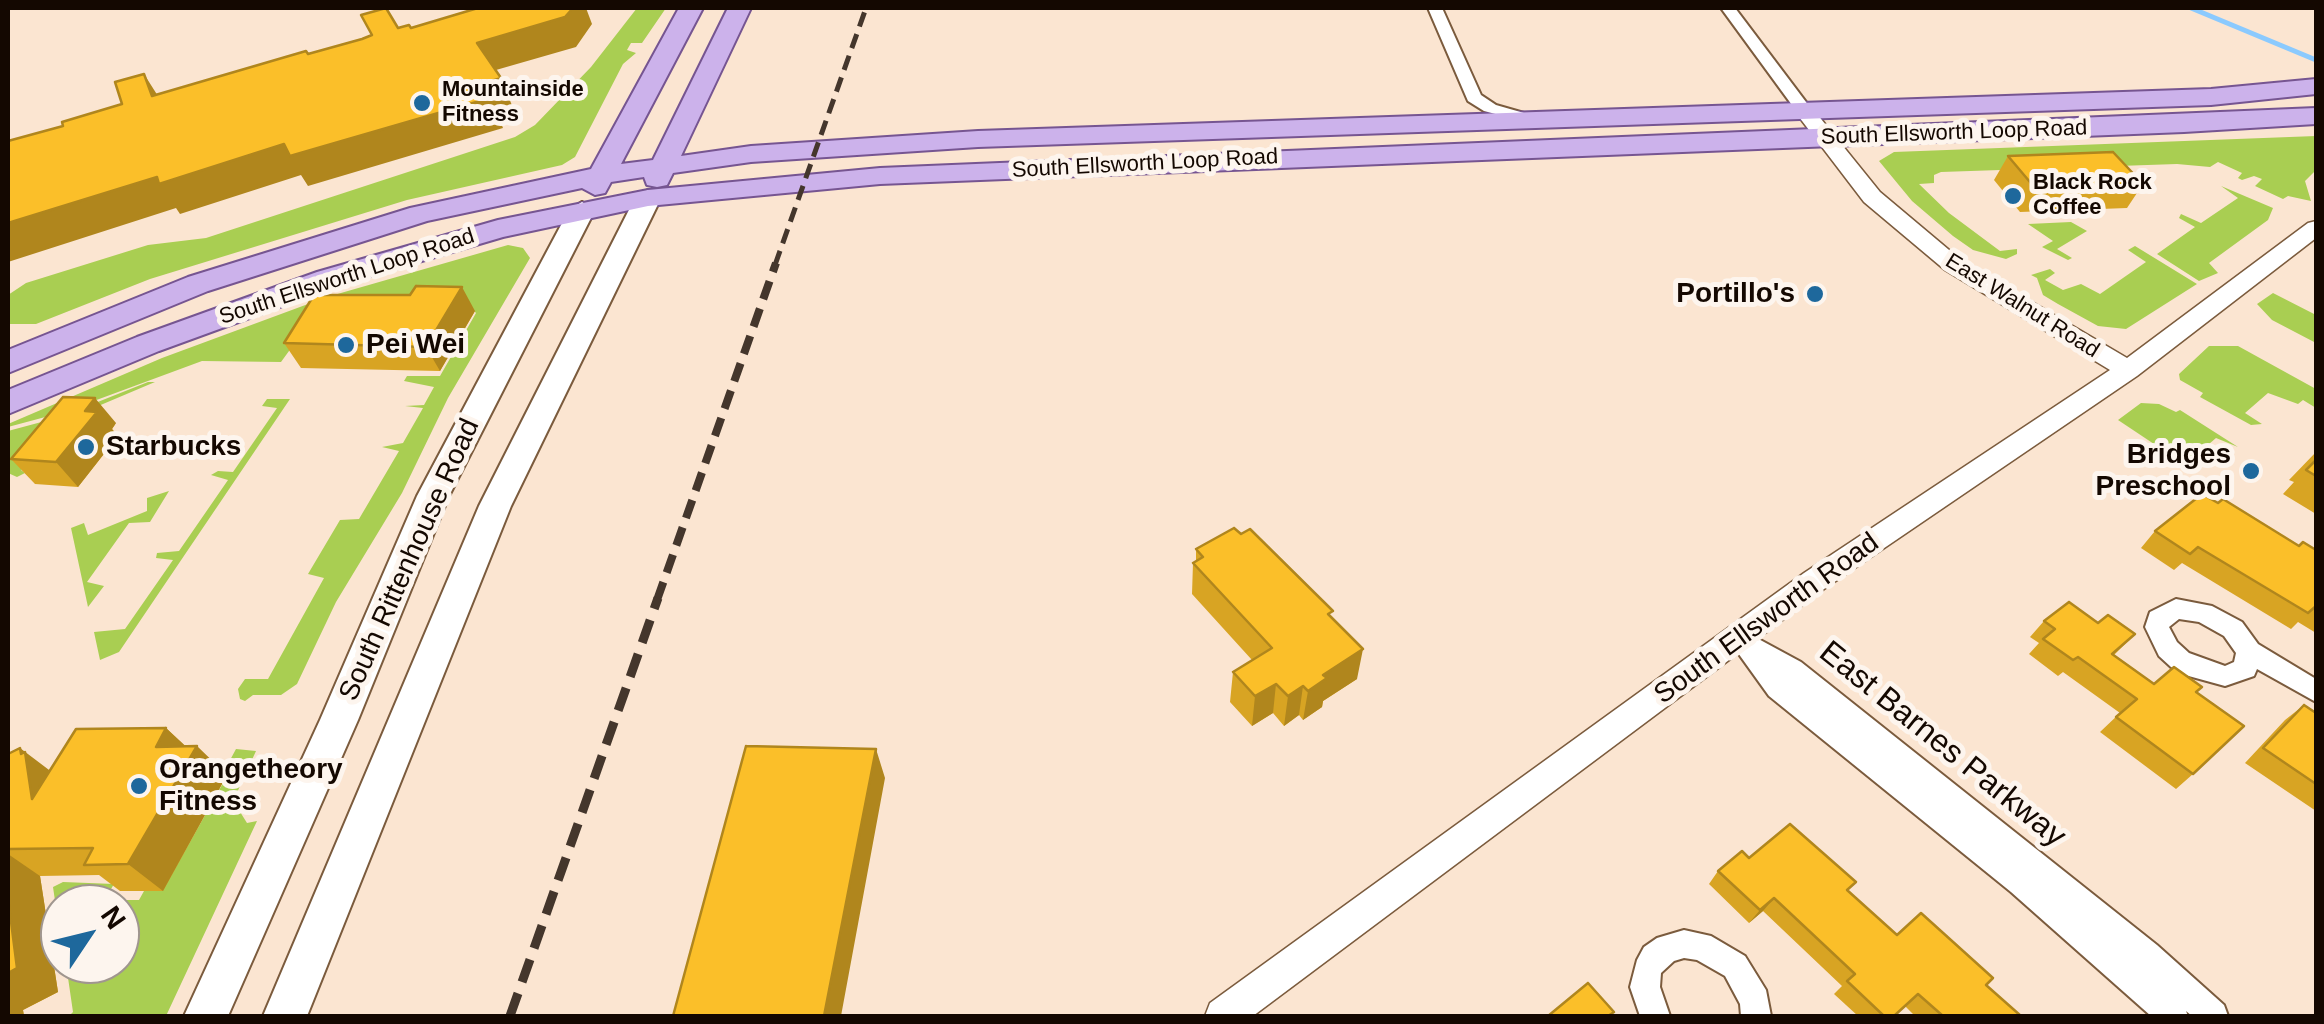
<!DOCTYPE html>
<html>
<head>
<meta charset="utf-8">
<style>
	body { margin:0 }
	#map { position:relative; width:2324px; height:1024px; overflow:hidden; background:#fbe5d1; font-family:Helvetica,sans-serif }
	canvas { display:block }
	.frame { position:absolute; inset:0; border:10px solid #140801; pointer-events:none }
	.north { position:absolute; left:40px; top:884px; width:100px; height:100px; box-sizing:border-box; background:#fdf5ee; border:2px solid #a0968f; border-radius:50%; rotate:55deg; font-size:28px; font-weight:700; line-height:40px; text-align:center; color:#140801 }
	.north::after { content:''; display:block; margin:auto; width:35px; height:45px; background:#1e689c; clip-path:polygon(50% 0,100% 100%,50% 72%,0 100%) }
</style>
</head>
<body>
<div id="map">
<canvas width="2324" height="1024"></canvas>
<div class="frame"></div>
<div class="north">N</div>
</div>
<script>
const g = document.querySelector('canvas').getContext('2d');
g.lineJoin = 'round';
function paint(path, color) { g.fillStyle = color; g.fill(path, 'evenodd'); }
const toPath = rows => new Path2D(rows.map(r => 'M' + r).join(''));
function strokePath(path, color, width, dash) { g.strokeStyle = color; g.lineWidth = width; g.lineCap = dash ? 'butt' : 'round'; g.setLineDash(dash || []); g.stroke(path); }
function label(font, color, halo, rows, align = 'center') {
  g.font = font + ' Helvetica,sans-serif'; g.lineWidth = 10; g.setLineDash([]); g.textBaseline = 'middle'; g.strokeStyle = halo; g.fillStyle = color; for (const [text, x, y, turn = 0] of rows) {
    g.save(); g.translate(x, y); g.rotate((+turn || 0) * Math.PI / 180); g.textAlign = isNaN(turn) ? turn : align; if (halo) g.strokeText(text, 0, 0); g.fillText(text, 0, 0); g.restore();
  }
}
const green = toPath([
	[637,8,666,8,642,43,631,43,627,50,636,53,623,64,575,157,562,165,407,200,150,279,36,324,8,324,8,295,26,283,148,245,206,238,515,137,535,125,591,67],
	[2316,136,2316,170,2305,181,2311,201,2288,196,2283,199,2255,186,2262,179,2254,176,2242,180,2238,178,2242,173,2218,162,2210,167,2177,164,1941,172,1934,175,1934,183,1919,184,1949,213,2000,251,2017,249,2017,254,2006,259,1973,250,1953,236,1912,201,1879,161,1894,152],
	[2221,186,2273,208,2268,220,2209,263,2218,273,2199,281,2157,254,2195,227,2179,218,2181,214,2201,223,2238,198],
	[2071,222,2087,231,2057,249,2072,258,2068,260,2042,247,2053,241,2028,224],
	[508,245,523,248,530,258,448,398,402,493,336,602,297,684,281,695,253,695,245,701,240,699,238,689,245,679,268,679,324,578,308,574,340,520,359,519,399,451,382,447,403,443,423,408,405,406,424,405,434,387,404,381,407,376,440,376,476,313,463,299,297,340,281,362,202,361,64,412,8,427,8,424,162,358,327,297],
	[2135,246,2197,284,2126,329,2098,326,2058,304,2043,295,2037,278,2031,275,2050,269,2055,273,2045,280,2063,290,2081,284,2100,294,2146,262,2128,250],
	[2273,293,2316,315,2316,343,2272,320,2257,304],
	[2209,346,2238,346,2316,389,2316,408,2303,400,2298,404,2268,393,2245,413,2262,424,2251,425,2200,397,2203,393,2180,380,2179,374],
	[148,382,155,382,77,415,30,459,21,470,25,473,17,477,8,473,8,431,60,417],
	[267,399,290,399,119,652,100,660,94,632,125,629,173,560,156,558,157,553,179,551,228,480,211,475,218,471,233,472,277,408,262,406],
	[2141,403,2159,404,2176,412,2180,410,2238,447,2216,438,2188,462,2191,467,2187,466,2118,420],
	[169,491,150,522,129,523,87,582,104,586,88,607,71,528,84,523,88,535,147,511,147,498],
	[236,749,256,751,235,797,242,800,237,807,247,823,257,821,166,1016,69,1016,73,1012,66,964,120,964,120,904,113,904,115,900,139,900,144,891,163,890,227,776,222,775],
	[63,882,114,884,102,904,60,904,60,935,53,887]
]);
const stream = toPath([
	[2191,8,2316,60]
]);
const minor = toPath([
	[1428,8,1442,8,1481,95,1496,105,1538,117,1538,125,1484,111,1468,101,1428,8],
	[1721,8,1735,8,1812,110,1812,116,1800,116,1721,8],
	[2176,599,2212,606,2242,622,2258,644,2316,679,2316,702,2257,669,2254,676,2225,686,2185,675,2171,667,2159,656,2145,627,2150,612,2176,599],
	[2179,619,2199,622,2224,636,2236,653,2234,662,2225,666,2189,653,2177,642,2169,627,2179,619],
	[1740,629,1801,662,2157,945,2224,1005,2228,1016,2192,1016,2186,1011,2188,1016,2151,1016,2011,892,1769,696,1728,639,1731,632,1740,629],
	[1684,930,1711,936,1745,956,1766,990,1771,1016,1741,1016,1740,1004,1725,976,1697,960,1684,958,1674,961,1661,973,1660,987,1670,1016,1640,1016,1630,987,1637,960,1644,947,1657,938,1684,930]
]);
const tertiary = toPath([
	[1806,107,1813,109,1880,192,1961,260,2127,358,2308,223,2316,221,2316,238,2137,376,1824,589,1253,1016,1205,1016,1210,1003,1804,573,2110,370,1945,270,1864,202,1796,113,1806,107]
]);
const secondary = toPath([
	[648,190,661,198,511,506,307,1016,263,1016,479,506,635,198,648,190],
	[582,202,595,210,449,496,358,720,228,1016,184,1016,320,720,417,496,569,210,582,202]
]);
const primary = toPath([
	[679,8,703,8,621,164,653,160,728,8,751,8,681,156,751,146,978,131,2211,89,2316,79,2316,94,2211,105,978,147,751,162,673,173,667,185,657,187,647,185,644,177,611,182,605,193,595,195,582,188,427,221,208,291,8,373,8,350,188,277,410,208,591,169,679,8],
	[2316,108,2316,124,2184,132,880,184,648,206,503,237,337,286,159,351,8,414,8,390,137,337,317,272,498,220,648,190,880,168,2316,108]
]);
const railFar2 = toPath([
	[775,265,866,8]
]);
const railFar1 = toPath([
	[657,600,776,263]
]);
const rail = toPath([
	[510,1016,658,598]
]);
const wall = toPath([
	[2008,156,2143,184,2127,208,2020,212,1994,180],
	[475,311,440,371,301,368,284,343],
	[116,423,112,429,118,436,78,487,35,484,11,459],
	[2316,452,2316,514,2283,494,2294,482,2289,480],
	[2218,503,2299,546,2316,550,2316,633,2298,622,2291,629,2182,563,2174,570,2141,548,2155,531],
	[1196,549,1332,618,1357,679,1323,701,1322,707,1303,720,1299,715,1284,726,1273,713,1252,726,1230,702,1233,672,1252,660,1192,594,1193,563,1196,562],
	[2044,621,2098,623,2135,634,2114,655,2154,684,2196,692,2193,774,2176,789,2100,732,2120,713,2063,672,2058,676,2029,654,2039,643,2030,637],
	[2304,705,2316,713,2316,811,2245,763,2285,720],
	[166,728,186,747,227,775,163,891,120,891,99,875,40,876,58,992,23,1010,24,1016,8,1016,8,754,50,771],
	[1749,858,1848,891,1897,935,1986,985,2021,1016,1915,1016,1905,1006,1894,1016,1858,1016,1834,994,1842,986,1763,911,1749,923,1709,884,1718,871]
]);
const shadedWall = toPath([
	[573,8,586,8,592,24,576,47,489,72,477,43],
	[144,74,163,104,152,96],
	[501,78,513,108,497,113,503,128,308,186,301,175,180,214,176,208,8,262,8,223,157,177,284,144],
	[462,287,475,311,440,371,426,347],
	[95,398,116,423,112,429,118,436,78,487,56,462,85,411],
	[1363,649,1357,679,1323,701,1322,707,1303,720,1308,691,1323,675],
	[1276,684,1273,713,1252,726,1255,696],
	[1303,686,1299,715,1284,726,1288,696],
	[166,728,193,753,197,746,227,775,163,891,128,864,156,747],
	[20,748,57,776,32,799,21,754],
	[876,749,885,778,841,1016,824,1016],
	[8,854,40,876,58,992,23,1010,24,1016,8,1016],
	[1774,898,1763,911,1749,923,1760,910]
]);
const building = toPath([
	[386,8,398,28,409,25,411,28,478,8,573,8,565,17,477,43,501,78,482,84,490,98,290,156,284,144,159,184,157,177,8,223,8,141,63,126,62,122,122,104,115,82,144,74,152,96,306,51,308,54,362,39,372,35,361,15,386,8],
	[2113,152,2143,184,2035,188,2008,156,2113,152],
	[416,286,462,287,426,347,284,343,314,295,410,295,416,286],
	[63,397,95,398,85,411,97,412,56,462,11,459,63,397],
	[2316,460,2316,476,2306,470,2316,460],
	[2202,494,2218,503,2223,499,2299,546,2303,542,2316,550,2316,606,2308,613,2198,547,2190,554,2155,531,2202,494],
	[1234,528,1241,534,1250,529,1333,611,1328,614,1363,649,1323,675,1327,678,1308,691,1303,686,1288,696,1276,684,1255,696,1233,672,1272,648,1193,563,1203,557,1196,549,1234,528],
	[2069,602,2098,623,2108,615,2135,634,2112,654,2154,684,2174,667,2202,687,2196,692,2244,726,2193,774,2116,717,2137,699,2078,657,2073,660,2043,639,2055,629,2044,621,2069,602],
	[2304,705,2316,713,2316,784,2263,748,2304,705],
	[166,728,156,747,197,746,128,864,84,865,93,848,8,849,8,754,20,748,21,754,25,752,32,799,76,729,166,728],
	[746,746,876,749,824,1016,673,1016,746,746],
	[1790,824,1856,882,1847,890,1897,935,1921,913,1993,978,1986,985,2021,1016,1943,1016,1918,994,1894,1016,1884,1016,1847,981,1855,974,1774,898,1760,910,1718,871,1742,851,1749,858,1790,824],
	[8,898,17,968,8,973,8,898],
	[1588,983,1614,1012,1608,1016,1548,1016,1588,983]
]);
const markers = [
	[422,103,10,"#1e689c"],
	[2013,196,10,"#1e689c"],
	[1815,294,10,"#1e689c"],
	[346,345,10,"#1e689c"],
	[86,447,10,"#1e689c"],
	[2251,471,10,"#1e689c"],
	[139,786,10,"#1e689c"]
];
const farPoinames = [
	["Mountainside",442,90],
	["Fitness",442,115],
	["Black Rock",2033,183],
	["Coffee",2033,208]
];
const farStreetnames = [
	["South Ellsworth Loop Road",1954,133,-2],
	["South Ellsworth Loop Road",1145,164,-3],
	["South Ellsworth Loop Road",347,277,-18],
	["East Walnut Road",2022,306,32]
];
const poiNames = [
	["Portillo's",1795,294,"right"],
	["Pei Wei",366,345],
	["Starbucks",106,447],
	["Bridges",2231,455,"right"],
	["Preschool",2231,487,"right"],
	["Orangetheory",159,770],
	["Fitness",159,802]
];
const streetNames = [
	["South Rittenhouse Road",410,560,-66],
	["South Ellsworth Road",1767,619,-36]
];
const nearStreetnames = [
	["East Barnes Parkway",1942,745,39]
];
paint(green, '#a9ce52');
strokePath(stream, '#8bcafe', 5);
strokePath(minor, '#7b5b3d', 4);
strokePath(tertiary, '#7b5b3d', 3);
strokePath(secondary, '#7b5b3d', 4);
strokePath(primary, '#765591', 4);
paint(minor, '#fff');
paint(tertiary, '#fff');
paint(secondary, '#fff');
paint(primary, '#ccb2eb');
strokePath(railFar2, '#44362c', 5, [15, 8]);
strokePath(railFar1, '#44362c', 8, [19, 10]);
strokePath(rail, '#44362c', 9, [24, 12]);
paint(wall, '#d8a423');
paint(shadedWall, '#b0861d');
paint(building, '#fbbf29');
strokePath(building, '#b0861d', 2.5);
for (const [x, y, r, color] of markers) { const dot = new Path2D(); dot.arc(x, y, r, 0, 2 * Math.PI); g.fillStyle = color; g.fill(dot); strokePath(dot, '#fdf5ee', 4); }
label('bold 22px', '#140801', '#fdf5ee', farPoinames, 'left');
label('22px', '#140801', '#fdf5ee', farStreetnames);
label('bold 28px', '#140801', '#fdf5ee', poiNames, 'left');
label('28px', '#140801', '#fdf5ee', streetNames);
label('32px', '#140801', '#fdf5ee', nearStreetnames);
</script>
</body>
</html>
